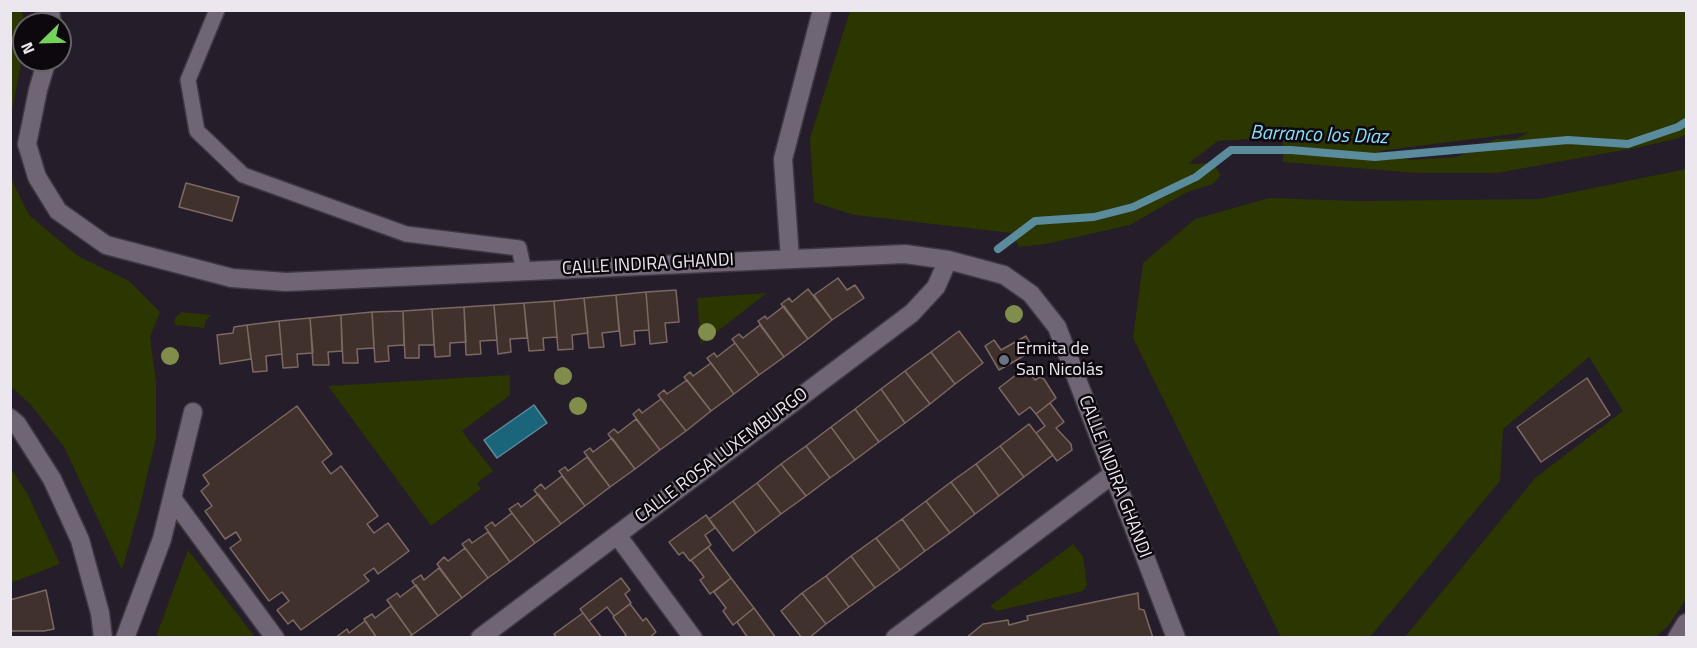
<!DOCTYPE html>
<html>
<head>
<meta charset="utf-8">
<style>
	body { margin:0 }
	#map { position:relative; width:1697px; height:648px; overflow:hidden; background:#251d29; font-family:"Titillium Web",sans-serif }
	canvas { display:block }
	.frame { position:absolute; inset:0; border:12px solid #ece6ef; pointer-events:none }
	.north { position:absolute; left:12px; top:12px; width:60px; height:60px; box-sizing:border-box; background:#0c080e; border:2px solid #666168; border-radius:50%; rotate:247deg; font-size:16px; font-weight:700; line-height:24px; text-align:center; color:#ece6ef }
	.north::after { content:''; display:block; margin:auto; width:21px; height:27px; background:#74d25c; clip-path:polygon(50% 0,100% 100%,50% 72%,0 100%) }
</style>
</head>
<body>
<div id="map">
<canvas width="1697" height="648"></canvas>
<div class="frame"></div>
<div class="north">N</div>
</div>
<script>
const g = document.querySelector('canvas').getContext('2d');
g.lineJoin = 'round';
function paint(path, color) { g.fillStyle = color; g.fill(path, 'evenodd'); }
const toPath = rows => new Path2D(rows.map(r => 'M' + r).join(''));
function strokePath(path, color, width, dash) { g.strokeStyle = color; g.lineWidth = width; g.lineCap = dash ? 'butt' : 'round'; g.setLineDash(dash || []); g.stroke(path); }
function label(font, color, halo, rows, align = 'center') {
  g.font = font + ' "Titillium Web",sans-serif'; g.lineWidth = 5; g.setLineDash([]); g.textBaseline = 'middle'; g.strokeStyle = halo; g.fillStyle = color; for (const [text, x, y, turn = 0] of rows) {
    g.save(); g.translate(x, y); g.rotate((+turn || 0) * Math.PI / 180); g.textAlign = isNaN(turn) ? turn : align; if (halo) g.strokeText(text, 0, 0); g.fillText(text, 0, 0); g.restore();
  }
}
const green = toPath([
	[11,10,22,11,25,24,24,48,11,116],
	[850,11,1686,11,1686,134,1679,138,1640,147,1497,173,1417,173,1283,162,1283,137,1218,141,1188,164,1213,163,1221,175,1213,184,1187,192,1130,225,1046,244,1019,247,1012,233,854,215,814,202,810,138],
	[1529,132,1516,139,1496,139,1457,157,1411,160,1378,151],
	[1686,169,1686,599,1669,625,1655,638,1405,637,1535,478,1623,411,1589,357,1503,429,1500,481,1370,637,1281,637,1133,338,1143,263,1195,219,1269,198,1358,201,1539,199],
	[11,178,29,215,78,256,129,281,160,312,150,337,156,382,156,438,139,510,122,570,64,447,31,405,11,387],
	[767,293,701,344,697,298],
	[181,312,211,315,206,320,204,328,175,325,174,322,175,318],
	[510,375,510,395,462,431,493,471,477,483,481,489,431,526,328,386],
	[10,467,27,493,60,564,11,583],
	[1073,544,1083,556,1087,585,1083,591,997,611,990,606],
	[188,550,255,637,156,637]
]);
const water = toPath([
	[534,405,547,423,497,458,484,440,534,405]
]);
const stream = toPath([
	[998,249,1035,221,1094,217,1133,207,1196,177,1231,150,1291,150,1375,157,1568,140,1628,144,1678,127,1686,122]
]);
const building = toPath([
	[186,183,239,197,232,221,179,207,186,183],
	[838,278,847,290,855,285,864,298,832,320,814,295,838,278],
	[808,289,832,320,808,339,781,304,789,298,792,302,808,289],
	[676,290,679,322,665,323,667,342,650,344,646,292,676,290],
	[646,292,649,330,634,331,635,344,621,346,616,295,646,292],
	[616,295,619,331,602,333,604,347,589,348,584,298,616,295],
	[584,298,588,333,572,335,573,349,558,350,554,301,584,298],
	[554,301,557,337,543,338,544,350,529,351,524,303,554,301],
	[524,303,527,338,510,339,511,352,498,354,494,305,524,303],
	[494,305,497,340,480,341,481,354,466,355,464,307,494,305],
	[784,306,808,339,784,357,758,321,765,316,767,319,784,306],
	[464,307,466,342,450,343,450,356,435,357,432,309,464,307],
	[432,309,434,345,419,345,419,358,405,358,403,311,432,309],
	[403,311,404,345,388,346,389,361,375,362,372,312,403,311],
	[372,312,374,348,357,349,358,363,343,363,341,315,372,312],
	[341,315,342,351,328,352,329,365,313,365,310,318,341,315],
	[310,318,313,353,297,354,298,367,283,368,279,321,310,318],
	[279,321,282,354,266,356,267,371,253,372,247,325,279,321],
	[247,325,251,359,220,364,217,335,233,333,234,327,247,325],
	[760,325,784,357,759,375,732,339,739,334,743,338,760,325],
	[959,331,983,363,955,384,931,352,959,331],
	[1026,336,1034,350,999,370,985,346,994,340,1001,350,1026,336],
	[735,343,759,375,734,394,707,358,714,353,717,357,735,343],
	[931,352,955,384,930,404,905,371,931,352],
	[711,363,734,394,711,411,684,377,690,372,693,376,711,363],
	[1026,367,1035,380,1040,377,1044,379,1056,398,1036,414,1030,407,1019,415,999,388,1026,367],
	[905,371,930,404,905,423,881,389,905,371],
	[1587,378,1610,415,1541,462,1517,427,1587,378],
	[687,380,711,411,686,431,658,395,664,390,667,394,687,380],
	[881,389,905,423,879,442,855,409,881,389],
	[661,399,686,431,660,450,633,414,639,409,642,413,661,399],
	[1050,403,1064,422,1056,428,1071,444,1072,450,1057,461,1036,433,1045,426,1036,414,1050,403],
	[297,406,332,454,322,462,331,474,341,466,378,516,367,524,374,533,388,523,409,551,378,574,374,568,364,575,369,581,301,630,293,620,288,624,277,610,289,601,282,592,269,601,230,548,241,540,236,532,225,539,205,511,212,506,201,491,209,484,203,475,297,406],
	[855,409,879,442,855,460,831,427,855,409],
	[636,419,660,450,635,469,608,434,614,429,618,433,636,419],
	[1029,424,1053,455,1024,477,1000,446,1029,424],
	[831,427,855,460,830,478,806,446,831,427],
	[612,438,635,469,610,487,584,452,590,448,593,452,612,438],
	[806,446,830,478,806,496,781,464,806,446],
	[1000,446,1024,477,999,496,976,464,1000,446],
	[587,457,610,487,585,506,559,471,565,467,568,471,587,457],
	[781,464,806,496,781,514,757,483,781,464],
	[976,464,999,496,975,514,951,482,976,464],
	[562,476,585,506,561,524,534,490,541,484,545,489,562,476],
	[951,482,975,514,950,533,926,501,951,482],
	[757,483,781,514,756,533,733,501,757,483],
	[538,494,561,524,535,543,509,509,518,503,521,507,538,494],
	[733,501,756,533,733,551,709,519,733,501],
	[926,501,950,533,925,551,902,519,926,501],
	[512,513,535,543,510,562,485,527,492,522,495,526,512,513],
	[706,515,715,528,705,535,711,545,690,561,683,552,679,555,669,542,706,515],
	[902,519,925,551,900,570,876,538,902,519],
	[488,532,510,562,488,578,462,544,469,539,472,543,488,532],
	[876,538,900,570,875,588,851,556,876,538],
	[708,547,731,578,710,594,700,580,704,577,691,560,708,547],
	[465,548,488,578,462,598,437,564,444,557,448,561,465,548],
	[851,556,875,588,849,607,826,576,851,556],
	[439,568,462,598,438,616,412,581,421,575,424,580,439,568],
	[826,576,849,607,826,624,802,593,826,576],
	[621,578,630,590,625,594,631,603,614,616,607,607,589,621,580,609,621,578],
	[731,578,754,608,733,625,723,611,726,608,714,592,731,578],
	[416,585,438,616,412,635,387,600,397,593,400,597,416,585],
	[46,590,54,629,44,631,10,631,10,600,46,590],
	[802,593,826,624,809,638,802,638,781,611,802,593],
	[1138,593,1139,609,1144,610,1153,638,966,638,983,624,1008,620,1009,625,1028,620,1027,616,1138,593],
	[630,604,643,621,646,618,656,632,649,638,623,638,626,635,613,617,630,604],
	[391,606,412,635,408,638,377,638,364,619,372,614,375,618,391,606],
	[754,608,776,638,748,638,737,622,754,608],
	[583,613,602,638,557,638,554,634,583,613],
	[365,621,377,638,335,638,347,629,349,633,365,621]
]);
const service = toPath([
	[217,10,188,80,197,131,243,175,406,234,519,248,524,271]
]);
const pedestrian = toPath([
	[617,535,693,638]
]);
const minor = toPath([
	[50,10,52,24],
	[47,60,38,90,27,144,37,177,58,211,106,245,232,278,286,282,905,254,948,260,1004,275,1031,294,1057,327,1176,638],
	[790,259,783,159,822,10],
	[10,418,17,424,52,479,80,540,100,613,103,638],
	[172,498,275,638],
	[125,638,162,539,193,412],
	[480,638,912,313,936,287,948,260],
	[895,638,1113,474]
]);
const tertiary = toPath([
	[1677,638,1686,623]
]);
const trees = [
	[1014,314],
	[707,332],
	[170,356],
	[563,376],
	[578,406]
];
const markers = [
	[1004,360,6,"#6b7280"]
];
const streetNames = [
	["CALLE INDIRA GHANDI",648,265,-3],
	["CALLE ROSA LUXEMBURGO",722,456,-37],
	["CALLE INDIRA GHANDI",1114,477,69]
];
const poiNames = [
	["Ermita de",1016,350],
	["San Nicolás",1016,371]
];
const waterNames = [
	["Barranco los Díaz",1319,136,2]
];
paint(green, '#2c3600');
paint(water, '#1b657a');
strokePath(water, '#5a8c9d', 1.5);
strokePath(stream, '#5a8c9d', 8);
paint(building, '#41312c');
strokePath(building, '#7c6963', 1.5);
strokePath(service, '#3f3842', 18);
strokePath(pedestrian, '#3f3842', 21);
strokePath(minor, '#3f3842', 21);
strokePath(tertiary, '#3f3842', 21);
strokePath(service, '#706574', 15);
strokePath(pedestrian, '#706574', 18);
strokePath(minor, '#706574', 18);
strokePath(tertiary, '#706574', 18);
g.fillStyle = '#818d4b';
for (const [x, y] of trees) { g.beginPath(); g.arc(x, y, 9, 0, 2 * Math.PI); g.fill(); }
for (const [x, y, r, color] of markers) { const dot = new Path2D(); dot.arc(x, y, r, 0, 2 * Math.PI); g.fillStyle = color; g.fill(dot); strokePath(dot, '#0c080e', 2); }
label('18px', '#ece6ef', '#0c080e', streetNames);
label('18px', '#ece6ef', '#0c080e', poiNames, 'left');
label('italic 20px', '#86dffc', '#0c080e', waterNames);
</script>
</body>
</html>
